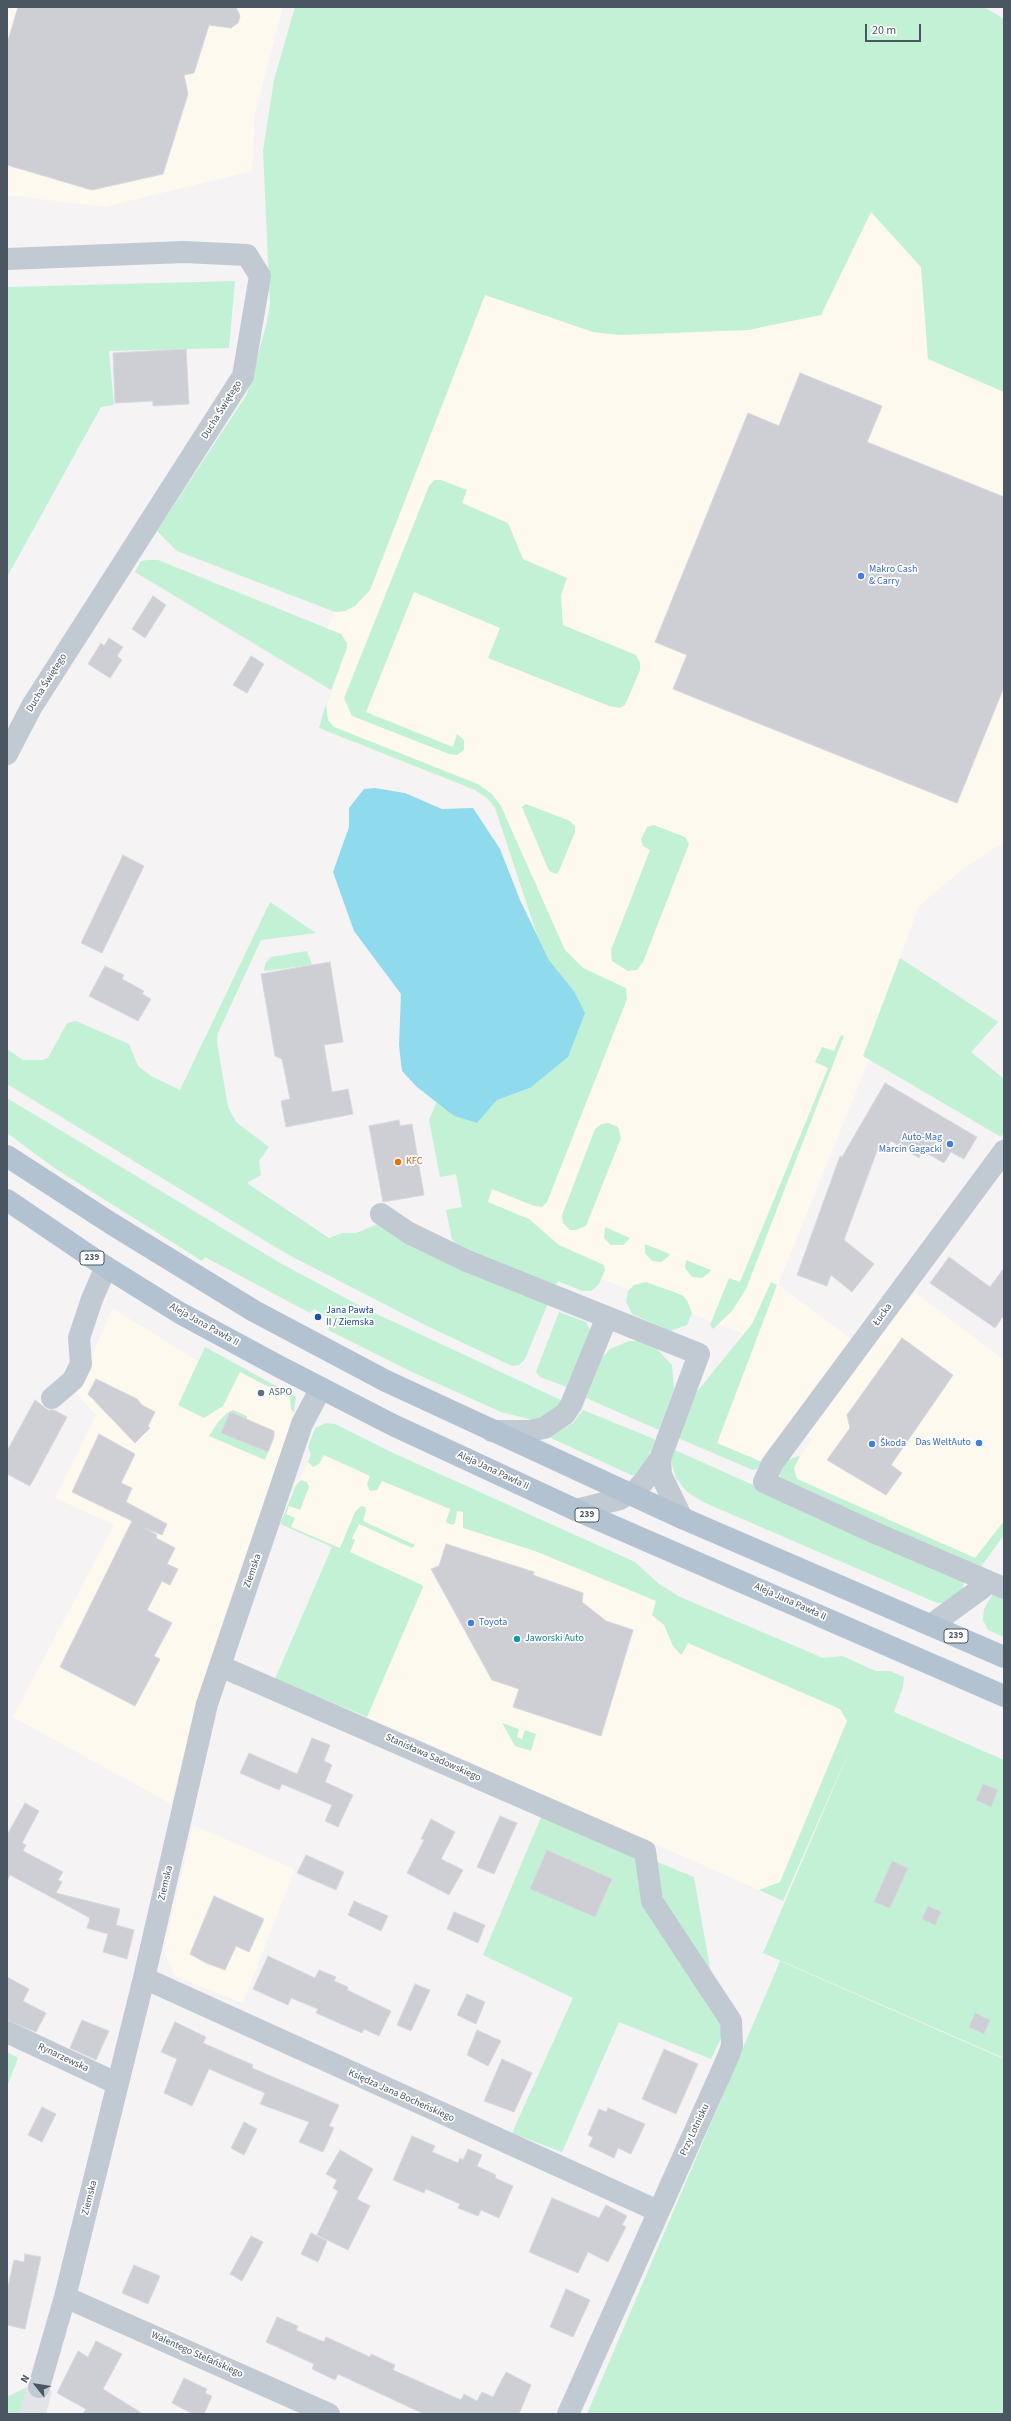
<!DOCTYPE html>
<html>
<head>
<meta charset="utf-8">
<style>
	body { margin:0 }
	#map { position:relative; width:1011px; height:2421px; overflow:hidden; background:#f5f3f3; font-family:"Source Sans 3",sans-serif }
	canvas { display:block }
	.frame { position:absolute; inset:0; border:8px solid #4a5661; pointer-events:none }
	.north { position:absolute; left:16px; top:2365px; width:40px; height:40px; -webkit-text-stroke:3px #fff; paint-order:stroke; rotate:300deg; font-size:11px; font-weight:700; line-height:16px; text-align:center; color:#4a5661 }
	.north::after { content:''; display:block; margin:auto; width:14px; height:18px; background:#4a5661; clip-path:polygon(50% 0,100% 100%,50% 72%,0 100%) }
	.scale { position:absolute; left:865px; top:24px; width:56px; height:18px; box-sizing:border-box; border:2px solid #4a5661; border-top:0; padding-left:5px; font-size:12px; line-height:14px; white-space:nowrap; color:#4a5661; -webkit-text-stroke:3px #fff; paint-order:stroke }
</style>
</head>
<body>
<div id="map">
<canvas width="1011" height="2421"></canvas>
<div class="frame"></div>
<div class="north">N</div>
<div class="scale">20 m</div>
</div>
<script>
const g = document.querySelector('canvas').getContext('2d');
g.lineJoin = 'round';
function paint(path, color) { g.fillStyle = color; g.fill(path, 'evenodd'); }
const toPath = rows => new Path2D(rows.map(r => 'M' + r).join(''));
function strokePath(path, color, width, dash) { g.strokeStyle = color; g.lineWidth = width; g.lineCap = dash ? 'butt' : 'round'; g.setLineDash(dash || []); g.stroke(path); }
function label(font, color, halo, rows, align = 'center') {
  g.font = font + ' "Source Sans 3",sans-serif'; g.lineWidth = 3.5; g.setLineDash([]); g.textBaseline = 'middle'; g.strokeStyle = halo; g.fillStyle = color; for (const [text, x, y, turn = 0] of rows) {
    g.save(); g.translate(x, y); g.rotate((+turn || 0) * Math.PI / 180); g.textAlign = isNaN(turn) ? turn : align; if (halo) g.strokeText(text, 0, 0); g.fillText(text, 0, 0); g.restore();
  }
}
const commercial = toPath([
	[7,7,283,7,255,114,252,171,105,207,7,195],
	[871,212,921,267,928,358,1004,392,1004,842,959,872,919,906,900,958,869,1060,778,1285,853,1340,762,1462,717,1443,757,1339,465,1226,547,933,495,808,488,799,475,790,319,728,341,665,325,633,336,609,370,590,485,295,593,332,619,335,748,330,821,314],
	[916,1293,1004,1360,1004,1521,976,1558,782,1472,790,1459,800,1456,812,1439,804,1434,899,1306],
	[112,1308,198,1361,205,1347,296,1399,295,1409,237,1592,204,1680,171,1804,13,1717,114,1525,55,1498,96,1415,76,1393],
	[322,1435,663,1592,688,1643,841,1709,847,1721,780,1882,759,1890,367,1717,422,1587,280,1524,296,1485],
	[193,1825,295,1869,243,2003,175,1976,164,1951]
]);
const airport = toPath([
	[31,2385,52,2391,46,2414,7,2414,7,2397]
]);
const green = toPath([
	[295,7,984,7,1004,19,1004,392,928,359,921,267,871,212,821,315,748,330,619,335,593,332,485,295,370,590,355,606,345,611,335,612,177,551,157,531,247,394,267,322,270,303,263,151,274,80],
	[235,281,229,348,109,351,114,405,101,407,7,577,7,287],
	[434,480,441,480,467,490,462,503,508,523,523,559,567,578,561,595,563,625,636,655,640,663,640,670,625,705,619,708,609,706,488,658,500,628,414,592,366,712,453,747,457,734,464,740,464,750,457,755,449,754,352,716,344,698,429,486],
	[148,560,158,560,341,634,347,643,347,648,331,690,135,572,141,561],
	[326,704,328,720,334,727,478,784,492,794,501,806,565,950,583,968,626,988,627,999,547,1202,542,1207,534,1206,492,1189,488,1202,529,1219,559,1245,604,1265,605,1270,599,1284,591,1291,582,1291,558,1281,555,1287,460,1248,452,1239,446,1210,462,1207,456,1174,440,1177,429,1120,437,1101,454,1116,477,1123,497,1100,530,1088,574,991,549,960,537,935,495,808,488,799,475,790,319,728],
	[526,804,570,821,575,826,575,832,559,871,556,874,549,871,524,812,522,807],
	[654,825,685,837,689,844,643,962,637,970,628,971,612,961,611,950,650,850,643,846,641,839,647,827],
	[270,902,316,933,261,940,218,1033,217,1042,228,1107,236,1122,269,1147,259,1161,261,1175,247,1183,329,1238,342,1233,356,1233,378,1224,548,1303,525,1359,519,1365,512,1366,425,1325,287,1254,7,1084,7,1049,23,1060,43,1060,48,1058,67,1023,76,1021,129,1044,138,1066,151,1076,180,1090],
	[307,951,312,965,264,971,266,962,271,957],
	[900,958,998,1022,971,1052,1004,1079,1004,1132,1001,1137,863,1056],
	[841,1035,844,1036,746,1289,732,1311,713,1329,710,1325,729,1278,740,1282,828,1068,815,1062,822,1047,834,1051],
	[7,1098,280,1263,364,1308,563,1401,554,1412,533,1420,501,1412,412,1372,328,1330,334,1320,314,1309,310,1313,205,1257,202,1261,53,1167,7,1133],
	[608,1123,618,1127,621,1138,586,1226,576,1230,570,1230,563,1223,562,1215,595,1129,601,1124],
	[605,1227,630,1238,623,1245,611,1245,604,1238],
	[645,1244,670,1254,669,1256,661,1262,652,1261,645,1253],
	[686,1260,711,1270,710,1272,702,1278,692,1277,685,1268],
	[646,1282,682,1295,687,1300,692,1313,687,1325,670,1331,632,1314,626,1302,628,1291,634,1285],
	[771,1282,777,1285,717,1443,762,1462,757,1469,753,1470,678,1438,695,1394,752,1324],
	[559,1312,586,1322,590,1330,567,1387,540,1377,536,1372],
	[629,1341,639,1341,656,1348,672,1365,674,1389,659,1430,586,1398,602,1358,610,1349],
	[205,1347,296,1397,294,1413,291,1409,290,1398,240,1372,223,1406,204,1418,178,1405],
	[233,1410,247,1416,247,1420,230,1413,221,1433,268,1452,265,1460,209,1436,218,1422,227,1413],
	[583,1410,654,1439,655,1441,643,1468,635,1475,631,1475,551,1438,550,1436,573,1423],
	[326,1423,335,1424,391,1452,635,1562,659,1584,680,1597,823,1658,842,1656,876,1671,890,1671,904,1677,903,1687,894,1712,1004,1760,1004,2058,763,1953,854,1740,783,1901,759,1890,780,1882,847,1721,840,1709,688,1643,682,1654,680,1654,673,1646,664,1625,652,1615,656,1601,535,1551,463,1528,463,1512,457,1511,455,1523,452,1525,446,1522,450,1509,382,1481,377,1490,370,1491,367,1484,370,1476,324,1455,319,1464,313,1467,308,1462,311,1455,308,1447,315,1428],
	[675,1450,961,1578,964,1583,963,1591,944,1603,937,1603,703,1502,687,1492,676,1478,671,1461,672,1453],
	[800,1456,794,1468,797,1479,975,1558,1004,1521,1004,1535,980,1568,782,1481,779,1474,786,1460],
	[301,1480,307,1482,309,1487,300,1510,289,1506,286,1514,295,1518,291,1527,340,1548,355,1512,361,1506,365,1507,366,1510,363,1521,415,1545,412,1548,359,1524,352,1538,355,1540,350,1552,422,1585,423,1587,367,1717,275,1679,332,1547,280,1524,296,1485],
	[994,1592,1004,1593,1004,1637,988,1630,983,1620,984,1609],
	[502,1723,519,1729,517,1737,522,1739,525,1730,536,1734,531,1751,515,1746],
	[542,1815,694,1877,722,2036,711,2059,619,2022,562,2152,512,2133,573,1998,483,1955],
	[780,1961,1004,2059,1004,2414,587,2414],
	[7,2052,18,2058,7,2087],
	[26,2388,19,2414,7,2414,7,2397]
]);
const water = toPath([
	[375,788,405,793,442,809,473,808,500,849,520,900,549,960,574,991,585,1013,568,1057,530,1088,497,1100,477,1123,454,1116,417,1087,402,1071,399,1045,401,994,354,931,333,872,349,827,349,808,364,789]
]);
const building = toPath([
	[18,7,236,7,240,16,238,23,231,28,209,25,194,73,184,75,188,94,163,174,92,190,7,165,7,44,18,7],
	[186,349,189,404,153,406,153,401,115,403,113,353,186,349],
	[800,373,882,406,867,442,1004,497,1004,687,957,803,673,689,687,655,655,642,748,413,779,426,800,373],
	[153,596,166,605,145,638,132,629,153,596],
	[109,638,123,647,117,656,122,660,110,678,88,664,101,643,104,646,109,638],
	[251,656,264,664,247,693,233,685,251,656],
	[123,855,144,866,102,953,81,943,123,855],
	[330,962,343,1042,324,1045,332,1092,348,1089,353,1114,286,1127,281,1101,290,1099,282,1059,275,1056,261,974,330,962],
	[105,966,124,975,122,979,144,991,142,994,151,999,138,1021,89,996,105,966],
	[885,1083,977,1137,964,1159,951,1152,944,1163,923,1151,919,1158,891,1141,884,1152,878,1148,844,1240,874,1264,852,1292,831,1275,827,1286,797,1275,840,1156,842,1157,885,1083],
	[399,1120,400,1126,412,1124,424,1195,383,1202,369,1126,399,1120],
	[949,1257,990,1287,1004,1268,1004,1315,995,1328,930,1283,949,1257],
	[902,1338,953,1375,891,1465,902,1473,886,1495,827,1460,850,1428,847,1415,902,1338],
	[96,1379,137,1399,142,1405,155,1412,148,1426,150,1428,135,1443,88,1394,96,1379],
	[35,1400,48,1410,54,1410,67,1417,30,1486,7,1474,7,1451,35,1400],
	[230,1412,274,1431,274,1437,268,1452,221,1433,230,1412],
	[99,1434,135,1454,121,1483,132,1488,126,1502,167,1524,162,1535,145,1528,157,1535,156,1538,175,1548,167,1564,178,1569,170,1585,162,1581,147,1610,172,1623,154,1656,160,1659,135,1706,60,1667,132,1521,72,1492,99,1434],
	[446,1544,534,1572,533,1575,583,1593,582,1602,606,1621,633,1630,601,1736,513,1707,519,1689,492,1680,431,1569,439,1566,446,1544],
	[312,1738,330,1745,324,1761,332,1765,325,1782,353,1795,338,1827,325,1821,332,1805,282,1784,279,1790,240,1773,249,1753,297,1774,312,1738],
	[983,1784,998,1790,991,1807,976,1800,983,1784],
	[25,1803,39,1811,22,1843,26,1845,23,1851,63,1872,58,1880,62,1882,56,1893,120,1909,116,1925,134,1930,127,1959,103,1952,108,1934,87,1928,90,1918,10,1875,7,1881,7,1835,25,1803],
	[500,1816,517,1823,494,1874,477,1867,500,1816],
	[431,1819,455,1832,441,1859,463,1870,449,1895,407,1873,424,1840,421,1839,431,1819],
	[547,1850,612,1879,595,1917,530,1889,547,1850],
	[306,1855,344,1872,336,1890,297,1873,306,1855],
	[892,1861,908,1868,890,1908,874,1902,892,1861],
	[214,1896,264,1919,249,1952,236,1946,225,1970,206,1963,190,1954,214,1896],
	[354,1901,388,1916,381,1931,348,1915,354,1901],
	[928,1906,941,1912,935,1925,922,1919,928,1906],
	[454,1912,485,1925,478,1943,447,1929,454,1912],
	[268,1956,315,1978,319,1970,336,1977,334,1981,348,1987,347,1990,391,2011,379,2036,364,2029,362,2033,316,2013,318,2009,291,1998,288,2005,253,1989,268,1956],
	[7,1977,29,1989,23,2001,46,2013,36,2032,7,2020,7,1977],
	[415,1984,430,1990,411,2031,397,2025,415,1984],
	[467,1994,485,2002,476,2024,457,2015,467,1994],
	[975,2013,990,2020,984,2034,969,2027,975,2013],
	[82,2020,109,2031,96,2060,70,2048,82,2020],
	[175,2022,206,2037,203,2043,253,2065,252,2068,339,2105,329,2126,334,2128,323,2152,299,2142,309,2122,260,2104,265,2093,209,2069,192,2106,164,2093,177,2059,161,2052,175,2022],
	[477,2030,501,2041,488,2066,467,2055,477,2030],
	[664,2049,698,2064,676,2114,642,2099,664,2049],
	[502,2059,532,2073,514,2112,484,2101,502,2059],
	[42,2107,56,2114,42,2142,28,2135,42,2107],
	[608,2108,645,2124,631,2154,618,2148,614,2158,589,2146,593,2137,588,2135,599,2109,606,2112,608,2108],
	[244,2122,257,2129,244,2155,231,2148,244,2122],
	[412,2136,435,2146,432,2152,458,2163,460,2158,463,2160,468,2149,482,2155,477,2166,496,2175,495,2178,513,2186,499,2218,481,2210,478,2216,458,2208,460,2204,426,2189,424,2193,393,2180,412,2136],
	[340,2150,373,2169,357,2199,370,2206,348,2250,317,2235,338,2191,333,2188,337,2180,326,2174,340,2150],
	[552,2198,599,2218,606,2205,627,2216,622,2225,626,2227,608,2262,588,2252,578,2273,529,2252,552,2198],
	[311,2233,327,2241,318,2262,301,2254,311,2233],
	[251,2236,263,2242,242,2281,230,2274,251,2236],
	[25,2254,41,2257,25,2329,7,2325,7,2291,14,2260,24,2262,25,2254],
	[134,2265,160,2276,148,2304,122,2293,134,2265],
	[566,2289,590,2300,573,2337,550,2327,566,2289],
	[277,2317,298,2326,296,2330,324,2342,326,2337,370,2357,371,2354,395,2365,393,2370,461,2400,464,2394,477,2401,482,2392,493,2397,506,2372,531,2385,519,2414,424,2414,338,2374,335,2380,312,2369,314,2364,266,2342,277,2317],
	[96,2341,122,2354,103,2389,143,2414,83,2414,86,2409,57,2393,78,2351,88,2357,96,2341],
	[184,2378,207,2389,205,2393,212,2396,204,2414,193,2414,172,2403,184,2378]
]);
const minor = toPath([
	[7,259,184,252,247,255,260,276,243,376,32,706,7,754],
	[1004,1151,772,1464,764,1482,873,1532,1004,1588],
	[381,1214,409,1233,467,1261,699,1354,660,1459,645,1480,636,1490,620,1499,576,1510],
	[52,1398,73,1380,81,1364,79,1338,92,1299,106,1267],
	[492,1431,529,1431,544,1428,565,1414,571,1405,607,1317],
	[660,1459,661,1475,682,1518],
	[931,1625,982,1588,988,1581],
	[220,1666,645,1851,652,1901,731,2021,732,2046,728,2057,568,2414],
	[144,1978,658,2211],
	[7,2032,118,2084],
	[65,2297,329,2414],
	[39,2387,65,2297,144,1978,207,1704,302,1424,321,1388]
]);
const major = toPath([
	[7,1156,112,1224,254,1311,386,1381,682,1518,1004,1657],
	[7,1200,106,1267,180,1313,280,1367,393,1425,576,1510,1004,1696]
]);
const markers = [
	[861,576,4,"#3f7fe0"],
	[950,1144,4,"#3f7fe0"],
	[398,1162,4,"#e8710a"],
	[318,1317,4,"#1a4fb4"],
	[261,1393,4,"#5c6f8a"],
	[979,1443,4,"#3f7fe0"],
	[872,1444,4,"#3f7fe0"],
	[471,1623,4,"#3f7fe0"],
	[517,1639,4,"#0f9aa8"]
];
const shields = [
	[92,1258,24],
	[587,1515,24],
	[956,1636,24]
];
const shieldNames = [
	["239",92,1258],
	["239",587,1515],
	["239",956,1636]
];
const streetNames = [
	["Ducha Świętego",222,410,-58],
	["Ducha Świętego",47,683,-58],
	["Łucka",883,1315,-54],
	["Aleja Jana Pawła II",204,1325,29],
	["Aleja Jana Pawła II",493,1471,25],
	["Ziemska",253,1571,-71],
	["Aleja Jana Pawła II",790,1602,24],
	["Stanisława Sadowskiego",433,1758,24],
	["Ziemska",166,1883,-77],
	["Rynarzewska",63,2058,25],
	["Księdza Jana Bocheńskiego",401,2096,24],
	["Przy Lotnisku",695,2130,-65],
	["Ziemska",90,2198,-76],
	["Walentego Stefańskiego",197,2355,24]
];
const shopNames = [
	["Makro Cash",869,570],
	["& Carry",869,582],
	["Auto-Mag",942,1138,"right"],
	["Marcin Gagacki",942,1150,"right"],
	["Das WeltAuto",971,1443,"right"],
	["Škoda",880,1444],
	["Toyota",479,1623]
];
const foodNames = [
	["KFC",406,1162]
];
const transitNames = [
	["Jana Pawła",326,1311],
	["II / Ziemska",326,1323]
];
const serviceNames = [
	["ASPO",269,1393]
];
const cultureNames = [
	["Jaworski Auto",525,1639]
];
paint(commercial, '#fdf9ef');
paint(airport, '#e2e4e7');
paint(green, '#c3f1d5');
paint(water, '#90daee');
paint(building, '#cdcfd5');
strokePath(building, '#d7d9de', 1);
strokePath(minor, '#c1cad2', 22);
strokePath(major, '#b3c2d1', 22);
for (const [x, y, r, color] of markers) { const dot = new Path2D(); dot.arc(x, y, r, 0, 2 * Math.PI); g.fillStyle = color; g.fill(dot); strokePath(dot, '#fff', 1.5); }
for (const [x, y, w] of shields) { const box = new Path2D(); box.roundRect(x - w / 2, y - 7, w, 14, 3); g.fillStyle = '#fff'; g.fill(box); strokePath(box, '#4a5661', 1); }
label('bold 9px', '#4a5661', null, shieldNames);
label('10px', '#4a5661', '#fff', streetNames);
label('10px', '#366cbe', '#fff', shopNames, 'left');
label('10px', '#c56008', '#fff', foodNames, 'left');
label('10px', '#164399', '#fff', transitNames, 'left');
label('10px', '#4e5e75', '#fff', serviceNames, 'left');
label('10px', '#0d838f', '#fff', cultureNames, 'left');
</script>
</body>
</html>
